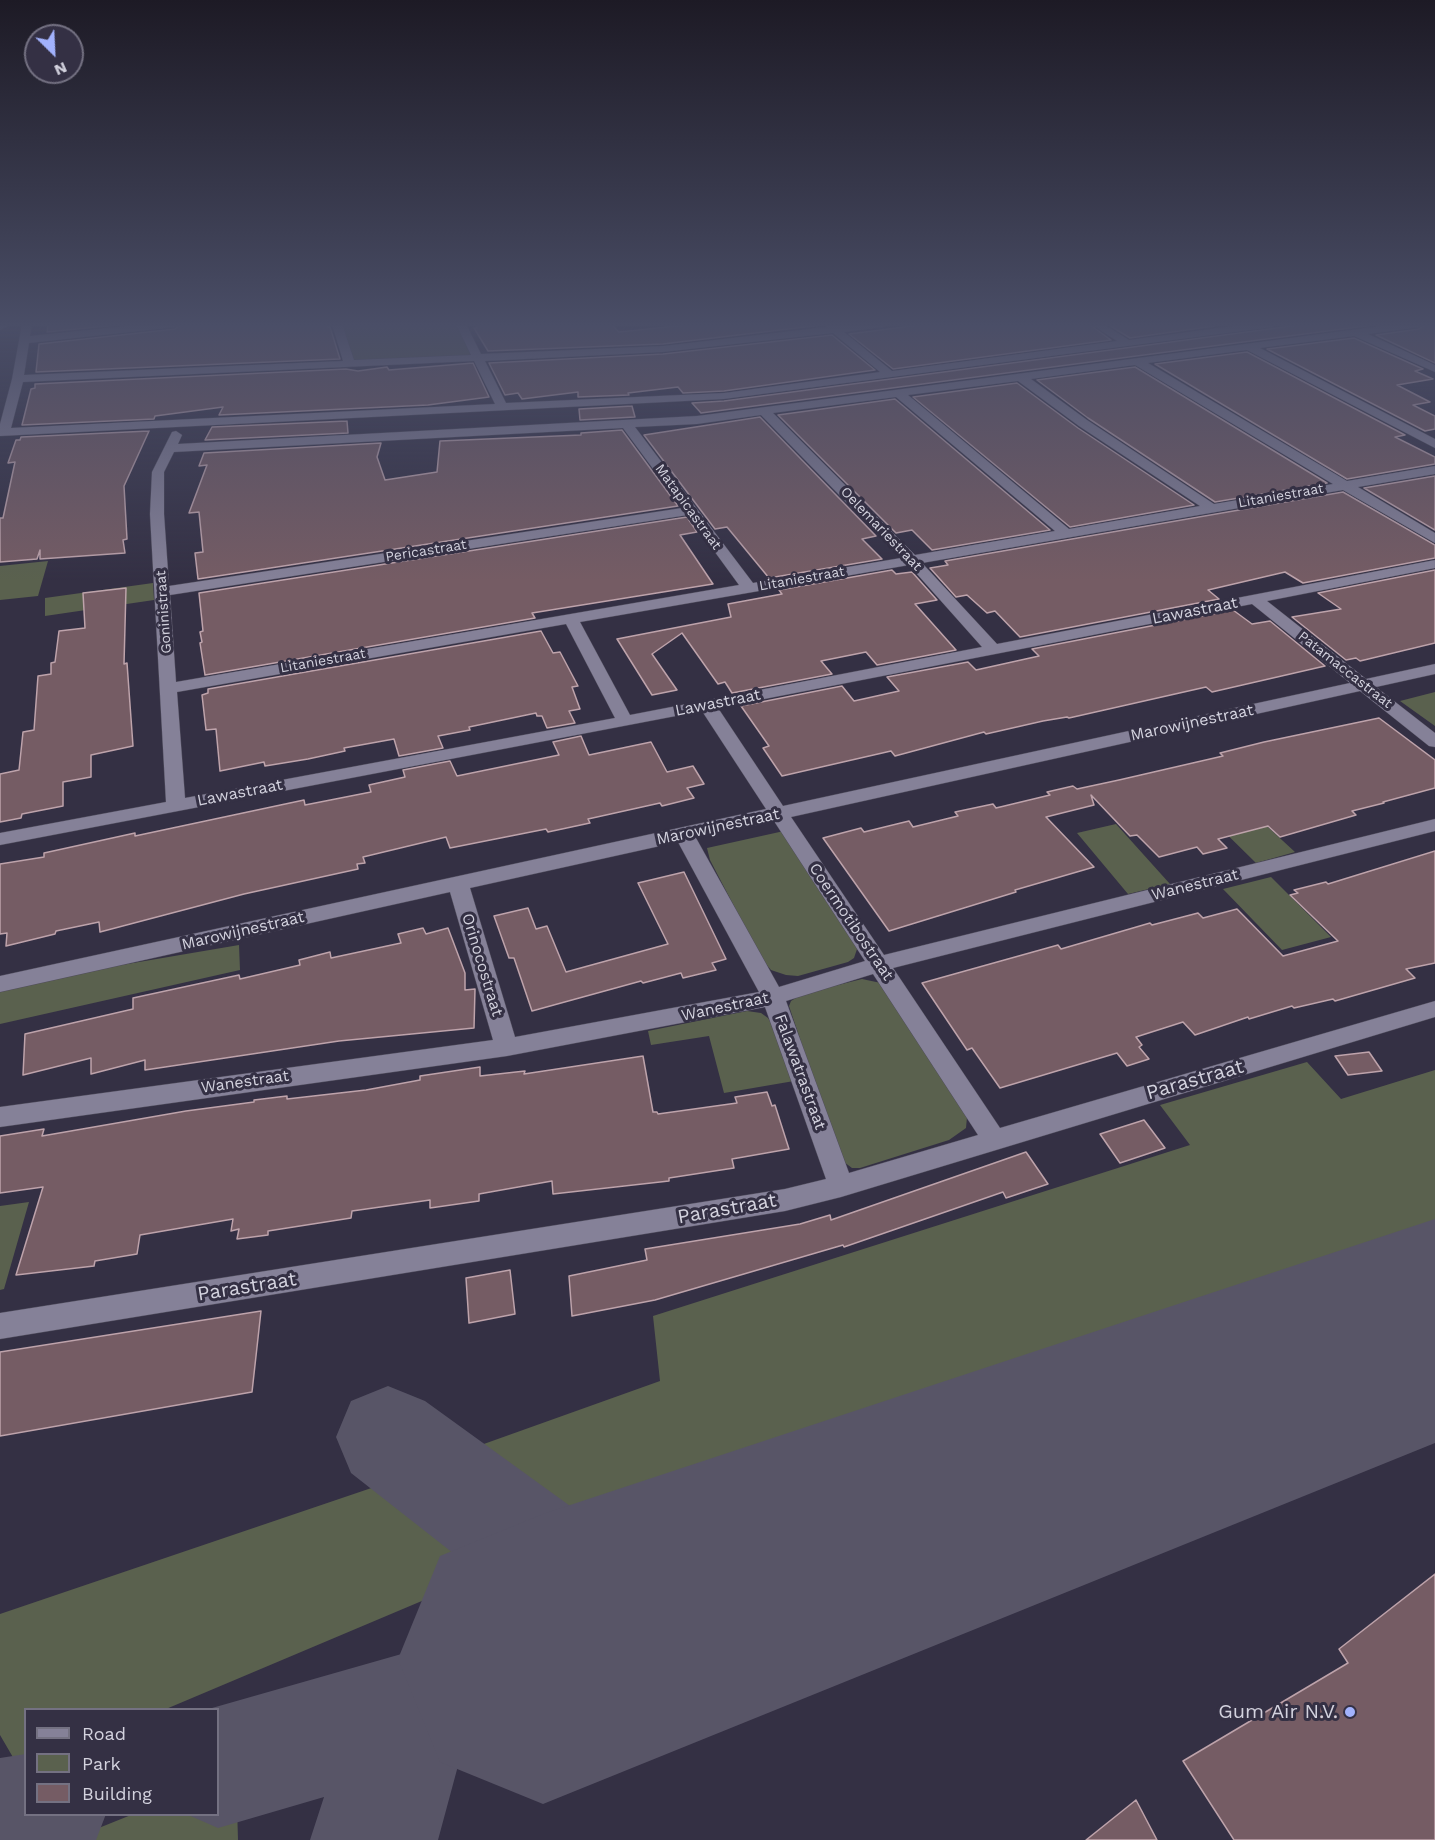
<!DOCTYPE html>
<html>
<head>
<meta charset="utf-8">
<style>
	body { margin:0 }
	#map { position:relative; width:1435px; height:1840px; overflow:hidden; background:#343044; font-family:"Work Sans",sans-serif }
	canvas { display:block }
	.legend { position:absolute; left:24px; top:1708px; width:195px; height:108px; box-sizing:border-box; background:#343044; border:2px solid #747182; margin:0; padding:8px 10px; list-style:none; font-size:18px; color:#d3d2de }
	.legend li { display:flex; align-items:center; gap:12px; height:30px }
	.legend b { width:30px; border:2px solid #747182 }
	.north { position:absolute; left:24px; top:24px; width:60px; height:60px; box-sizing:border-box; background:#343044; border:2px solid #747182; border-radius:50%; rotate:156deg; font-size:16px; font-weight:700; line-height:24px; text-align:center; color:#d3d2de }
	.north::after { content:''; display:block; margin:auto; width:21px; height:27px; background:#a2b2fd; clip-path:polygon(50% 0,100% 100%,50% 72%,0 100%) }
</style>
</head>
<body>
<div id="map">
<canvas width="1435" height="1840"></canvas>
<ul class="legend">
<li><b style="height:8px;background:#858198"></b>Road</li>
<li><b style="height:16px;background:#5a614e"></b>Park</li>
<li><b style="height:16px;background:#755c64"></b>Building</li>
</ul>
<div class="north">N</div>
</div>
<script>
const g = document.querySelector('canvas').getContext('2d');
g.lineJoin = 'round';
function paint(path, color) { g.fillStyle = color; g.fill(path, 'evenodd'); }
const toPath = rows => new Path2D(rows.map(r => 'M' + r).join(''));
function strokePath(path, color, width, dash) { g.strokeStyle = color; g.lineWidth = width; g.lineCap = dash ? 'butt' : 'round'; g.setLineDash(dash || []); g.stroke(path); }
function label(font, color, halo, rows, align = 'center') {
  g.font = font + ' "Work Sans",sans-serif'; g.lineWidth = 6; g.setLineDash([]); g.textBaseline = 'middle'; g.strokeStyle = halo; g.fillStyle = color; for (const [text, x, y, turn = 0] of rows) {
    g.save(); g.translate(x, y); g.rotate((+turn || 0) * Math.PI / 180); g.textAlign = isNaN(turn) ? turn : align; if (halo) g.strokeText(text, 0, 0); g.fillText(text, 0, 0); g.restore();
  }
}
const green = toPath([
	[342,324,457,324,473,355,354,361],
	[48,561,38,596,0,600,0,566],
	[153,583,154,600,45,616,45,598],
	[1435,692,1435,726,1400,701],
	[1233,795,1295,852,1256,863,1197,805],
	[1116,824,1170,884,1128,894,1077,833],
	[784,831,858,946,854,958,848,962,798,976,786,975,771,970,761,958,710,860,707,848],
	[1271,877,1331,937,1282,950,1223,889],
	[239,945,240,970,0,1024,0,990,86,971],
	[862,979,881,983,967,1117,966,1128,949,1140,860,1168,852,1168,840,1159,789,1006,791,1001,802,994],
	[747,1011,761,1013,768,1018,775,1028,794,1081,724,1093,709,1036,651,1045,648,1031],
	[1307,1062,1341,1099,1435,1070,1435,1226,1177,1318,851,1422,524,1533,467,1450,660,1381,653,1316,1190,1145,1160,1105],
	[29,1202,4,1289,0,1290,0,1206],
	[395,1480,481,1576,166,1709,26,1710,25,1769,21,1771,0,1735,0,1614],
	[236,1771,238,1840,69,1840,131,1815,218,1814,218,1779]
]);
const taxiway = toPath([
	[388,1386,425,1401,678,1584,695,1625,678,1666,637,1683,598,1667,584,1700,462,1751,438,1840,310,1840,324,1797,218,1828,186,1814,218,1814,218,1710,205,1710,412,1651,523,1608,351,1473,336,1437,351,1401,388,1386],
	[26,1754,26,1814,106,1814,96,1840,0,1840,0,1758,26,1754]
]);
const runway = toPath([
	[1435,1219,1435,1443,543,1804,440,1762,398,1659,440,1556,543,1514,1435,1219]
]);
const building = toPath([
	[48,324,127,324,47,332,48,324],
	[182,324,326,324,327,327,330,327,340,359,36,372,39,344,175,329,182,324],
	[475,324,611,324,619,332,695,324,822,325,663,344,488,351,474,328,477,328,475,324],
	[927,324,1089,324,1111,340,893,369,849,334,927,324],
	[1107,324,1211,324,1215,326,1130,338,1107,324],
	[1307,324,1381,324,701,413,692,403,724,401,1307,324],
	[1426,324,1435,324,1435,363,1376,335,1419,329,1426,324],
	[832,335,875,370,724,391,683,393,678,387,628,393,629,395,578,397,578,392,522,399,518,393,505,395,489,363,663,354,832,335],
	[1354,338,1423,369,1415,371,1433,379,1397,385,1430,402,1413,405,1435,416,1435,429,1425,431,1267,349,1354,338],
	[1247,352,1405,435,1395,437,1435,457,1435,464,1347,479,1155,364,1247,352],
	[473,363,489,397,428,405,219,415,223,407,155,416,154,419,22,425,31,389,35,388,35,384,346,369,358,371,387,367,389,370,473,363],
	[1135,367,1327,483,1215,502,1088,418,1037,380,1135,367],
	[1017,383,1078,428,1194,505,1070,527,913,397,1017,383],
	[895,399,1050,530,932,550,912,530,896,533,778,415,895,399],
	[632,406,635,417,580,420,579,409,632,406],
	[760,417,876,536,862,539,882,559,769,578,727,527,715,529,644,435,760,417],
	[347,421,348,433,205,440,212,427,347,421],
	[622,430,678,506,198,579,195,553,203,552,199,512,189,513,207,465,199,466,204,453,381,443,377,457,385,480,437,472,440,441,581,435,581,433,622,430],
	[149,431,124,486,127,539,123,540,125,553,40,559,40,550,37,559,0,562,0,518,3,518,15,462,8,463,16,440,20,440,21,437,149,431],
	[1435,476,1435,530,1364,488,1435,476],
	[1343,492,1435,545,1435,558,1303,583,1285,572,1208,590,1219,599,1020,637,995,611,987,613,967,595,956,597,930,568,948,565,945,561,1343,492],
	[687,517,697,532,680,535,713,584,532,613,535,618,205,675,200,643,202,642,200,632,203,631,199,593,687,517],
	[892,570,896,574,912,572,937,600,915,604,956,650,877,665,866,652,821,661,832,674,732,693,725,682,718,684,682,633,652,654,677,690,652,695,617,639,731,617,728,604,782,594,779,590,892,570],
	[1435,570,1435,643,1360,661,1356,658,1346,660,1292,617,1341,609,1318,593,1435,570],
	[126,588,124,664,127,663,133,746,91,755,91,777,63,782,63,806,22,814,21,818,0,822,0,774,19,770,23,732,34,730,38,676,51,674,51,663,55,662,59,631,85,628,83,593,126,588],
	[1233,610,1252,624,1270,621,1325,666,1212,692,1206,687,1069,718,1067,717,1043,721,986,734,984,732,895,756,891,751,782,776,763,748,769,746,741,706,842,686,854,701,899,691,887,677,968,662,976,670,1039,656,1032,649,1233,610],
	[541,631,553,653,560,652,578,686,572,687,580,709,569,711,575,723,547,728,542,716,537,716,536,713,469,727,470,730,438,736,443,748,399,756,394,739,344,748,345,751,308,759,265,766,264,762,220,771,216,729,206,730,202,695,208,693,208,689,541,631],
	[1379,718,1435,760,1435,788,1383,802,1384,803,1352,811,1356,815,1280,837,1268,826,1218,839,1227,848,1203,854,1197,847,1159,857,1137,835,1130,836,1091,795,1094,805,1046,817,1094,867,1015,890,1016,892,889,931,823,838,861,828,864,832,909,821,913,827,958,816,955,812,993,804,996,808,1050,795,1047,792,1073,786,1077,789,1119,780,1223,756,1220,753,1264,742,1379,718],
	[581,736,589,755,651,742,667,772,693,766,704,784,687,788,694,798,662,806,660,803,588,819,590,823,548,832,546,829,450,848,446,837,363,857,365,863,357,864,358,869,244,894,100,932,99,922,56,931,55,934,6,946,7,933,0,934,0,864,44,857,44,853,135,833,135,836,304,800,305,805,371,792,369,785,405,777,403,770,450,761,457,776,559,755,553,742,581,736],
	[1435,851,1435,963,1406,969,1415,978,1335,1001,1333,999,1294,1008,1292,1006,1249,1019,1248,1017,1195,1035,1183,1022,1136,1037,1142,1045,1139,1047,1149,1059,1127,1066,1117,1053,1000,1088,972,1048,967,1050,922,983,1058,945,1061,949,1150,923,1152,925,1198,913,1203,918,1237,909,1283,956,1338,941,1290,895,1298,893,1294,890,1326,882,1328,884,1435,851],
	[684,872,726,959,712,963,716,970,683,978,681,973,643,983,641,981,532,1011,514,958,509,958,494,916,528,908,536,929,547,926,566,972,668,944,638,883,684,872],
	[423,928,426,934,448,928,465,973,465,990,475,989,474,1028,339,1041,145,1070,145,1060,91,1074,91,1058,23,1075,25,1034,133,1009,133,998,239,975,240,979,300,965,299,960,330,952,331,958,401,943,398,934,423,928],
	[1369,1052,1382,1071,1348,1075,1335,1056,1369,1052],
	[643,1056,653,1112,657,1112,658,1114,737,1103,735,1097,767,1092,772,1106,775,1105,789,1149,732,1159,734,1168,669,1178,669,1181,553,1194,552,1181,479,1194,479,1201,430,1208,430,1200,352,1211,351,1218,268,1231,268,1235,237,1239,239,1229,231,1231,233,1219,140,1235,137,1254,95,1261,94,1266,16,1275,43,1187,0,1193,0,1136,44,1129,42,1136,186,1111,254,1102,254,1100,287,1096,287,1099,366,1090,420,1080,420,1076,480,1067,480,1076,525,1071,524,1074,643,1056],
	[1144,1120,1165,1148,1120,1163,1100,1134,1144,1120],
	[1026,1152,1048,1184,1006,1198,1003,1192,844,1247,843,1245,655,1300,572,1316,569,1276,647,1260,645,1249,800,1224,830,1215,831,1220,1026,1152],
	[510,1270,515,1314,469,1323,466,1278,510,1270],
	[261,1311,252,1392,0,1436,0,1352,261,1311],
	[1435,1574,1435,1840,1234,1840,1183,1761,1348,1663,1339,1649,1435,1574],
	[1136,1800,1157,1840,1086,1840,1136,1800]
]);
const minor = toPath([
	[22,324,32,324,30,336,147,324,180,324,175,327,29,343,24,375,343,361,332,324,342,324,354,360,471,355,456,324,466,324,481,354,663,346,827,327,824,324,838,326,888,324,883,327,844,332,892,371,1117,341,1091,324,1103,324,1129,340,1249,324,1277,324,1272,327,724,399,0,436,0,424,12,379,22,324],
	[833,333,880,372,724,393,506,403,485,361,663,352,833,333],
	[474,361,495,404,11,428,23,382,474,361],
	[1397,324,1424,324,1419,327,1368,334,1435,365,1435,372,1354,336,1260,348,1435,439,1435,448,1247,350,1148,363,1347,481,1435,466,1435,474,1358,487,1435,533,1435,543,1343,490,922,563,997,644,1435,560,1435,568,1267,601,1366,679,1435,664,1435,674,1376,687,1435,733,1435,747,1429,746,1360,691,791,817,884,955,1435,819,1435,831,893,968,1000,1128,1435,1001,1435,1017,841,1197,785,1211,0,1339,0,1313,785,1189,826,1179,765,1007,507,1056,0,1127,0,1107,493,1040,450,892,0,992,0,976,766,809,702,711,0,845,0,833,166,802,150,514,152,472,172,432,176,431,182,435,178,444,697,416,1397,324],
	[1135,365,1333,484,1214,504,1087,420,1031,379,1135,365],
	[1018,381,1079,426,1200,506,1069,529,908,395,1018,381],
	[896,397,1055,531,915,555,773,413,896,397],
	[761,415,901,558,753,583,635,427,697,424,761,415],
	[623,428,682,508,169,586,164,514,164,472,174,452,623,428],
	[688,515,739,585,176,682,170,595,688,515],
	[909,565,982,647,630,715,580,622,909,565],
	[1252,604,1350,683,783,806,718,708,1252,604],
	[566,624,615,718,185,798,177,692,566,624],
	[774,821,865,961,779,987,696,838,774,821],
	[678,842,759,992,515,1037,470,888,678,842],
	[873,974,978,1135,849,1173,786,1001,873,974]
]);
const secondary = toPath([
	[0,324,10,324,0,330,0,324]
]);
const markers = [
	[1350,1712,6,"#a2b2fd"]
];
const farStreetnames = [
	["Litaniestraat",1281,496,-10],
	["Matapicastraat",688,507,54],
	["Oelemariestraat",881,529,46],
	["Pericastraat",426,551,-9],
	["Litaniestraat",802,579,-10],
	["Goninistraat",164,612,-94],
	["Litaniestraat",323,661,-10],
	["Patamaccastraat",1345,670,38]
];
const streetNames = [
	["Lawastraat",1195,611,-11],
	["Lawastraat",718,703,-11],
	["Marowijnestraat",1192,723,-12],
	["Lawastraat",240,793,-11],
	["Marowijnestraat",718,827,-12],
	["Wanestraat",1195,885,-14],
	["Coermotibostraat",851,922,56],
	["Marowijnestraat",243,931,-13],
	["Orinocostraat",482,965,73],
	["Wanestraat",725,1007,-12],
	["Falawatrastraat",800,1072,70],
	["Wanestraat",245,1082,-8]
];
const nearStreetnames = [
	["Parastraat",1195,1080,-16],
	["Parastraat",727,1209,-10],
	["Parastraat",247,1287,-9]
];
const nearPoinames = [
	["Gum Air N.V.",1338,1712]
];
paint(green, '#5a614e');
paint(taxiway, '#585567');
paint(runway, '#585567');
paint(building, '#755c64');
strokePath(building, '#bea3ab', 1.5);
strokePath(minor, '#4f4c5c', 1);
strokePath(secondary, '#4f4c5c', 2);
paint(minor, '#858198');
paint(secondary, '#858198');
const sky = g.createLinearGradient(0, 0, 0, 581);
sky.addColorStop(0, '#1d1a25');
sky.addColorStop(0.56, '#4a4e67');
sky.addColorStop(1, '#4a4e6700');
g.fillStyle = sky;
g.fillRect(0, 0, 1435, 581);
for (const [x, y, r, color] of markers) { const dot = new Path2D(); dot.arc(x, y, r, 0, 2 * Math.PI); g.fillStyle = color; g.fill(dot); strokePath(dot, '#343044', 2); }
label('14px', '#d3d2de', '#343044', farStreetnames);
label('16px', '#d3d2de', '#343044', streetNames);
label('20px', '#d3d2de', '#343044', nearStreetnames);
label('20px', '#d3d2de', '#343044', nearPoinames, 'right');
</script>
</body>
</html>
